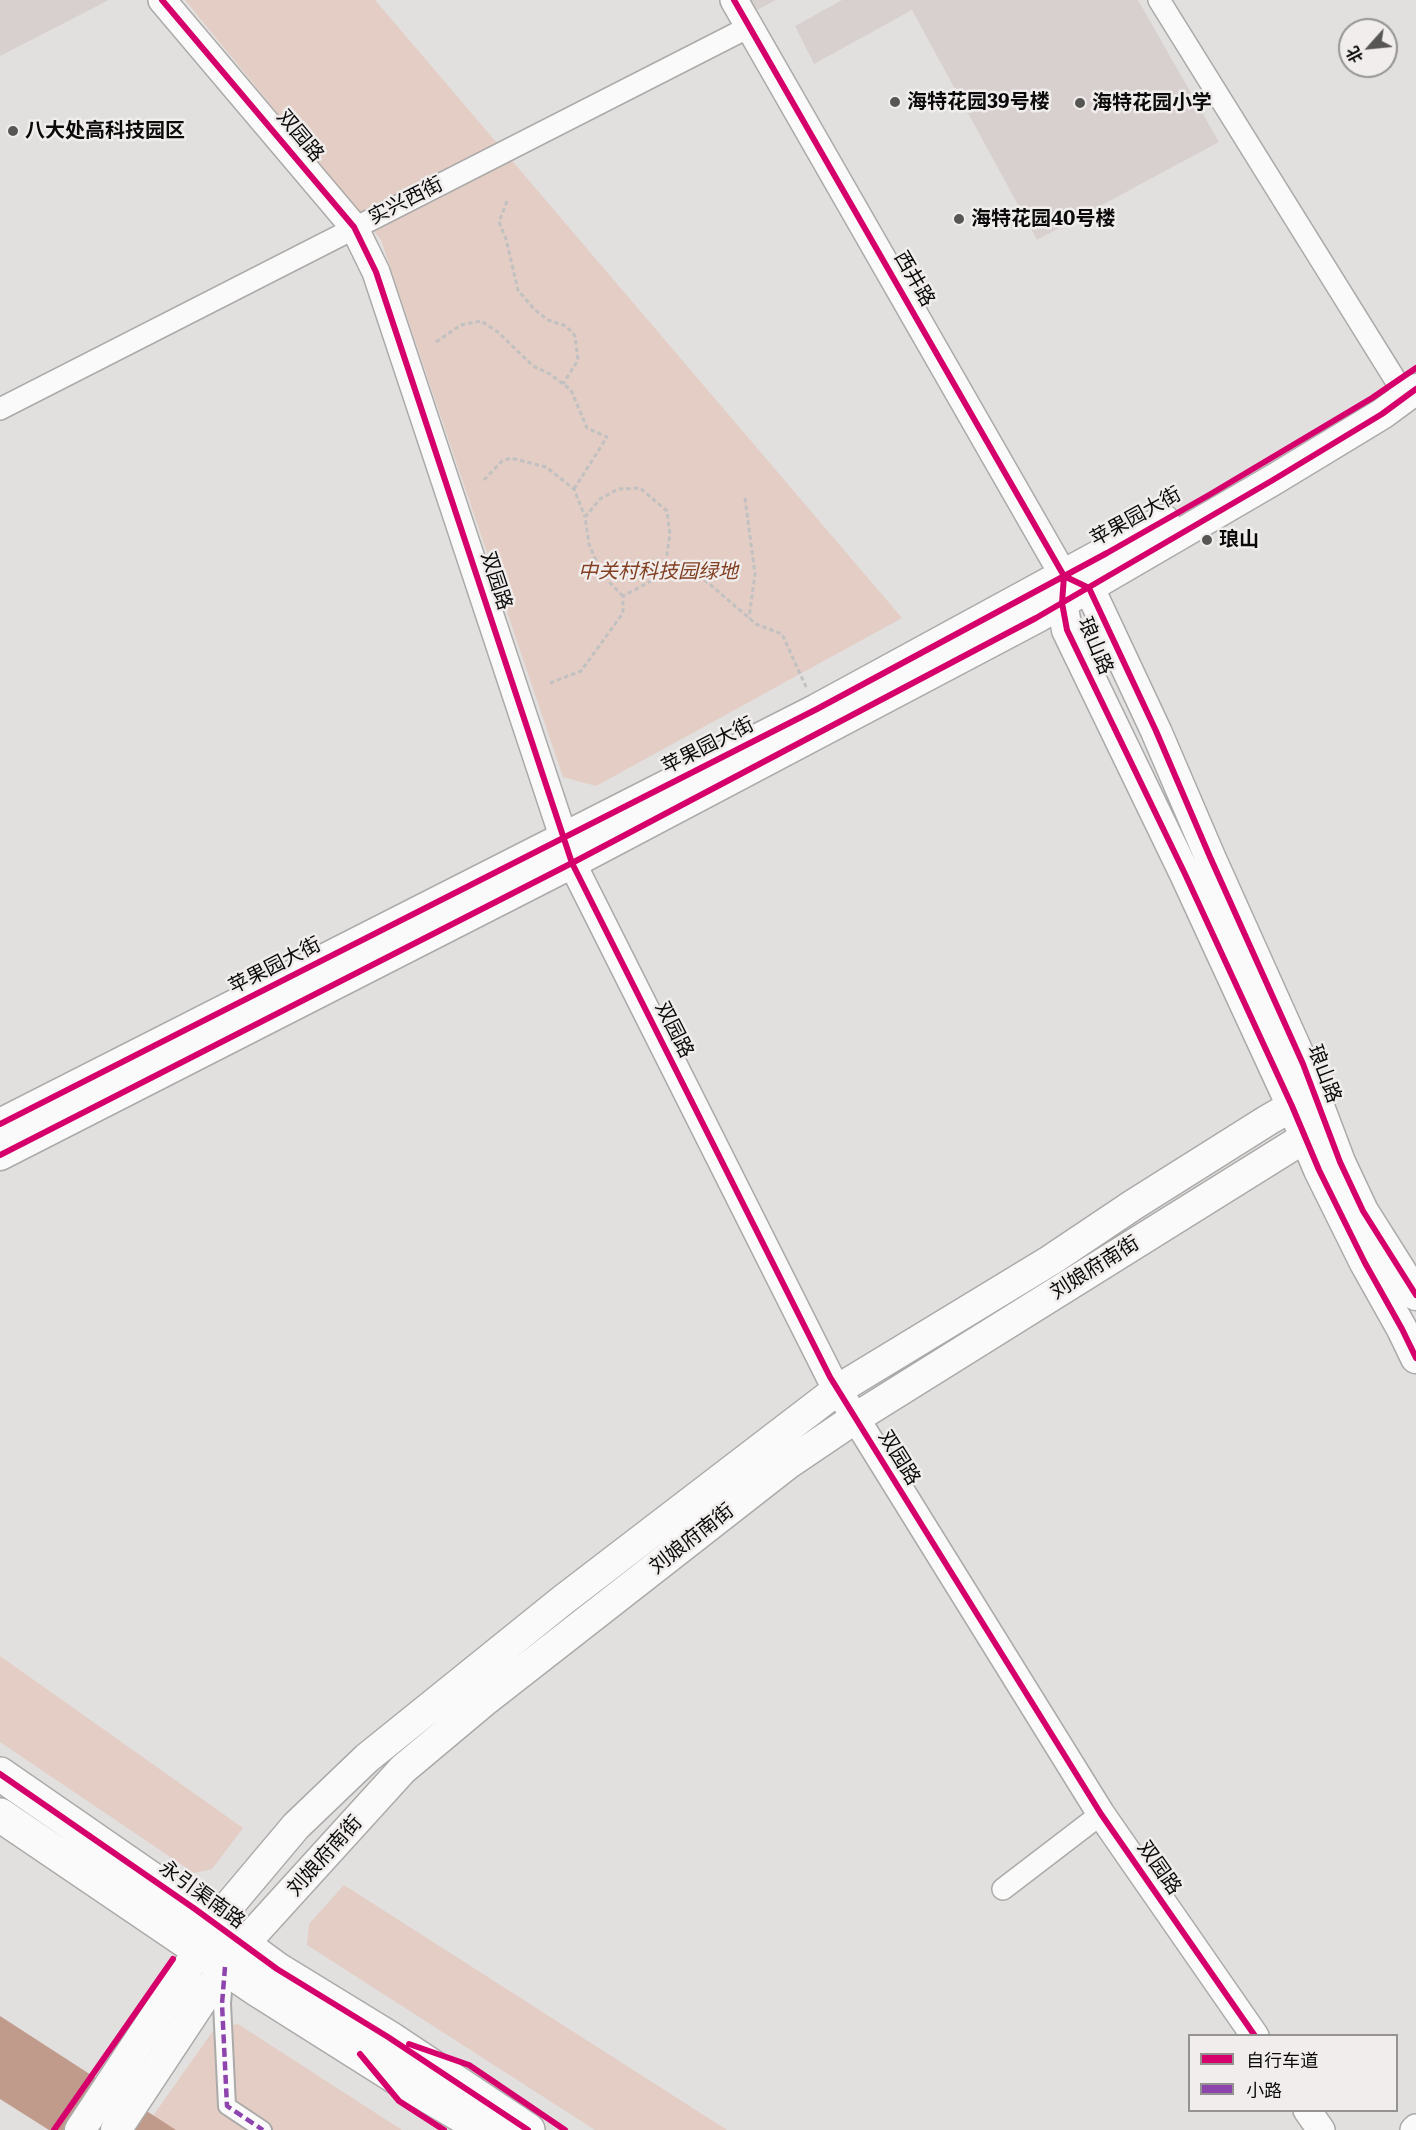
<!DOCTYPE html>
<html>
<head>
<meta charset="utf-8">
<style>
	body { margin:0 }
	#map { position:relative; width:1416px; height:2130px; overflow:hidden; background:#e2e0df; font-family:Literata,"Noto Sans SC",serif }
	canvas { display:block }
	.legend { position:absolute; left:1188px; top:2034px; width:210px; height:78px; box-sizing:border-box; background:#f0edec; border:2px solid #959392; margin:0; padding:8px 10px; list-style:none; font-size:18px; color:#0c0b0b }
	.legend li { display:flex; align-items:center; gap:12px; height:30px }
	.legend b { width:30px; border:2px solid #959392 }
	.north { position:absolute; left:1338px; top:18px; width:60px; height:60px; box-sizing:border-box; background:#f0edec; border:2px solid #959392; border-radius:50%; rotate:243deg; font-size:16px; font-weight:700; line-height:24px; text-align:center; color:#0c0b0b }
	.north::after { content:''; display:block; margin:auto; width:21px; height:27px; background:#575655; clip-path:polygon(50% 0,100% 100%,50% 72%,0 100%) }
</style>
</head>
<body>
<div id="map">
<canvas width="1416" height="2130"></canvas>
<ul class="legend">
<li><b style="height:8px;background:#d6006c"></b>自行车道</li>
<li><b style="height:8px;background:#8e44ad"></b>小路</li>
</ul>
<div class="north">北</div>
</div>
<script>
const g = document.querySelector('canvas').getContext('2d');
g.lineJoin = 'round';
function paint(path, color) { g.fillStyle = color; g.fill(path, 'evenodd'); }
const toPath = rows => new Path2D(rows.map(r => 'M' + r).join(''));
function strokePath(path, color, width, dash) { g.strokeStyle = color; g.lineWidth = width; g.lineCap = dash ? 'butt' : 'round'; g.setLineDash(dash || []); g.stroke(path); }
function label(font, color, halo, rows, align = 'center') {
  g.font = font + ' Literata,"Noto Sans SC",serif'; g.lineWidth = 5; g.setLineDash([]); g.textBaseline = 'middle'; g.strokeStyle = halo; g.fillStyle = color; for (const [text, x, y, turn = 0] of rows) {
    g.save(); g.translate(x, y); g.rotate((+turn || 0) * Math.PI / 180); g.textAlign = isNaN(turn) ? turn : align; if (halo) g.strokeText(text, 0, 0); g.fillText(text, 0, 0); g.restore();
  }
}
const built = toPath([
	[0,0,109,0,0,56],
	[749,0,776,0,755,11],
	[842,0,1138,0,1219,142,1037,240,912,10,814,64,795,26]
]);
const green = toPath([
	[185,0,375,0,902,618,596,786,563,777,381,240],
	[0,1656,243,1828,212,1869,194,1873,0,1742],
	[344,1885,727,2130,595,2130,307,1945,309,1924],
	[238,2024,402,2130,143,2130,215,2028]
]);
const water = toPath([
	[0,2016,176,2130,49,2130,0,2099]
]);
const path = toPath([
	[507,201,499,222,506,239,518,290,534,309,548,320,566,326,575,336,578,360,563,384],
	[436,342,461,325,481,321,498,332,533,366,550,374,571,390,587,428,607,437,574,489],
	[484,480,502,461,511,458,546,467,574,489,585,517],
	[745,498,755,574,749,618],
	[623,596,610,583,599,568,589,544,585,517,600,499,618,489,640,488,667,511,670,534,664,574],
	[550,683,581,671,623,613,623,596,685,563,756,624,782,634,807,689]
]);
const pedestrian = toPath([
	[224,1977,222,2004,227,2106,263,2130]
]);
const minor = toPath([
	[1159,0,1406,397],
	[0,409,749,27],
	[1003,1889,1101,1814]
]);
const tertiary = toPath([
	[162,0,354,227,376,272,572,863,830,1377,1101,1814,1255,2036],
	[734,0,1064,576],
	[1307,2110,1321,2130],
	[1414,2130,1416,2128]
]);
const secondary = toPath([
	[1073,580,1089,588,1156,731,1210,857,1303,1064,1340,1162,1363,1211,1416,1295],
	[1063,586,1062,603,1067,630,1185,874,1292,1106,1319,1170,1365,1263,1402,1329,1416,1358],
	[0,1124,817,709,1164,520],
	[0,1155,572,863,1036,618,1273,480,1382,414,1416,389],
	[80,2130,227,1908,296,1826,367,1758,563,1600,837,1390,1051,1260,1133,1205,1268,1120,1313,1094],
	[116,2130,212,1985,243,1945,403,1769,483,1702,789,1463,854,1419,1325,1125]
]);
const primary = toPath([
	[0,1774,195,1909,277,1969,388,2037,528,2130],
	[0,1815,258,1990,399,2079,486,2130]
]);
const quiet = toPath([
	[225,1967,222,2004,227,2106,263,2130]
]);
const cycleway = toPath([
	[162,0,354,227,376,272,572,863,830,1377,1101,1814,1255,2036],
	[734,0,1064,576],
	[1064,576,1062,603,1067,630,1185,874,1292,1106,1319,1170,1365,1263,1402,1329,1416,1358],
	[1064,576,1089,588,1156,731,1210,857,1303,1064,1340,1162,1363,1211,1416,1295],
	[0,1124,817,709,1107,553,1209,495,1372,398,1416,368],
	[0,1155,572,863,1036,618,1273,480,1382,414,1416,389],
	[0,1774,195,1909,277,1969,388,2037,528,2130],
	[409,2044,469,2065,565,2130],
	[360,2054,399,2101,444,2130],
	[54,2130,173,1959]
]);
const markers = [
	[895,102,6,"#575655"],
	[1080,103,6,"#575655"],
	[13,131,6,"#575655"],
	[959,219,6,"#575655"],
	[1207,540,6,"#575655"]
];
const poiNames = [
	["海特花园39号楼",907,102],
	["海特花园小学",1092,103],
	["八大处高科技园区",25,131],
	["海特花园40号楼",971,219],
	["琅山",1219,540]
];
const streetNames = [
	["双园路",300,136,50],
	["实兴西街",406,201,-27],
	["西井路",914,279,60],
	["苹果园大街",1136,517,-29],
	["双园路",496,581,72],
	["琅山路",1095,646,67],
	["苹果园大街",708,746,-27],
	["苹果园大街",275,966,-27],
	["双园路",674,1030,63],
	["琅山路",1324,1074,69],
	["刘娘府南街",1095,1268,-32],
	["双园路",899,1458,58],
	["刘娘府南街",692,1539,-38],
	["刘娘府南街",325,1856,-48],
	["双园路",1159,1868,55],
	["永引渠南路",202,1895,36]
];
const parkNames = [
	["中关村科技园绿地",658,572]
];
paint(built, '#d8d0ce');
paint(green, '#e3cdc4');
paint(water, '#c09b8c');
strokePath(pedestrian, '#abaaa9', 20);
strokePath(minor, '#abaaa9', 24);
strokePath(tertiary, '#abaaa9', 30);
strokePath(secondary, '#abaaa9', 33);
strokePath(primary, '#abaaa9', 36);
strokePath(path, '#c2c1c1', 3, [4.5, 3]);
strokePath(pedestrian, '#fbfafa', 16);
strokePath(minor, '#fbfafa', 21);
strokePath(tertiary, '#fbfafa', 27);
strokePath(secondary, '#fbfafa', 30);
strokePath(primary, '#fbfafa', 33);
strokePath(quiet, '#8e44ad', 4.5, [9, 4.5]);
strokePath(cycleway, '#d6006c', 6);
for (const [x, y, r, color] of markers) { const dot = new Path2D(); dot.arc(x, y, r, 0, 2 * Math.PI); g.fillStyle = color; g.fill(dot); strokePath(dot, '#f0edec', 2); }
label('bold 20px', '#0c0b0b', '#f0edec', poiNames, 'left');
label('20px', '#0c0b0b', '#f0edec', streetNames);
label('italic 20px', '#823f21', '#f0edec', parkNames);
</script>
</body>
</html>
